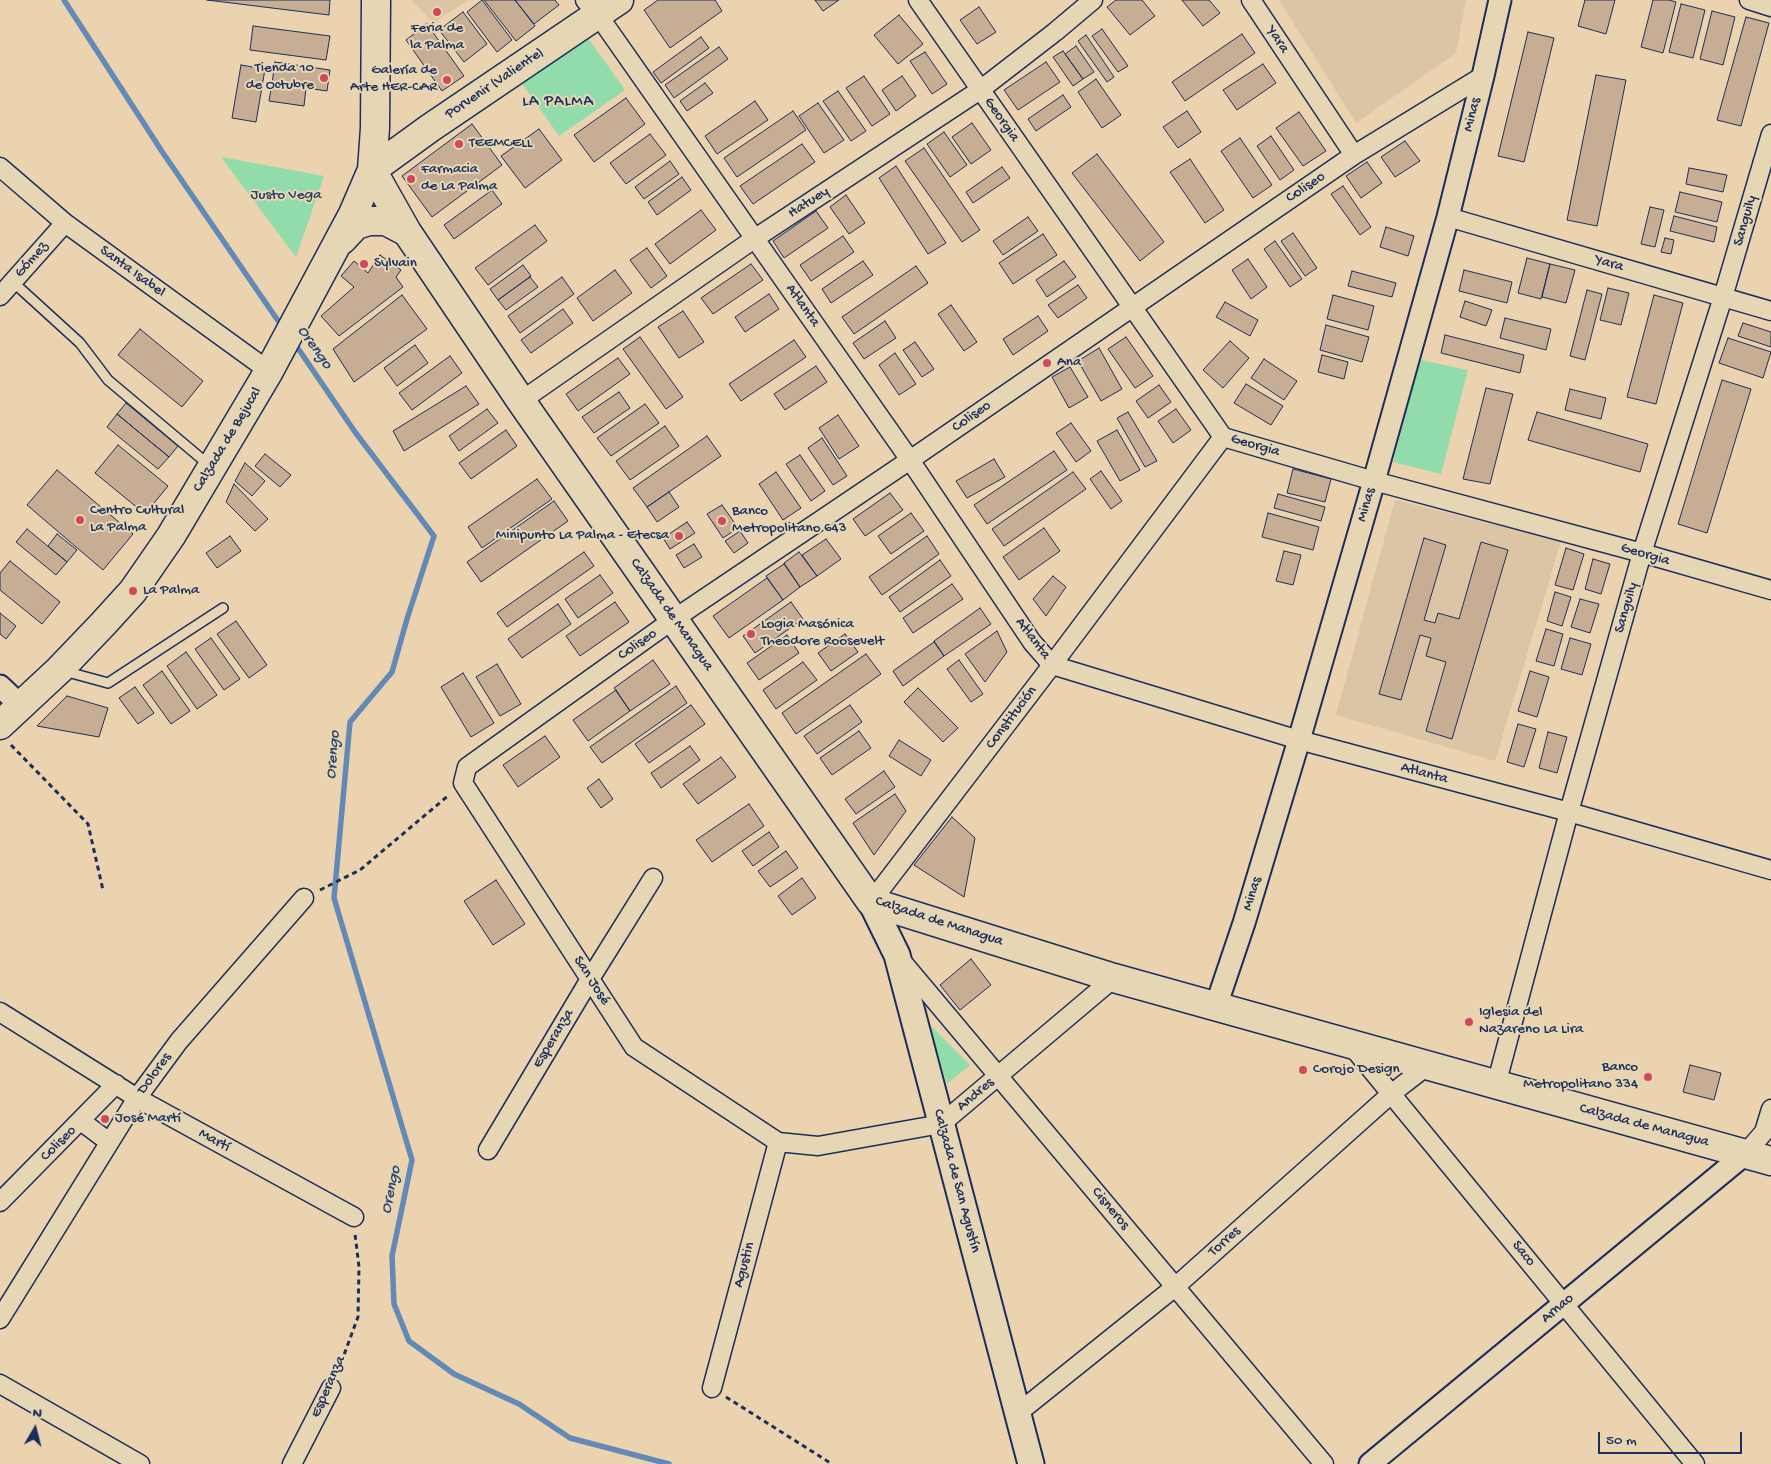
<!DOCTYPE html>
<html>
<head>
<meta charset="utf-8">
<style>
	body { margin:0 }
	#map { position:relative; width:1771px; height:1464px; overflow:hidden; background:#ead3ae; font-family:"Gochi Hand",sans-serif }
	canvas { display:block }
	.north { position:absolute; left:10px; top:1404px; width:50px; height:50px; -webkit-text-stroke:4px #e7d6b3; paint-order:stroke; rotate:8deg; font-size:14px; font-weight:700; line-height:20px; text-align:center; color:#1b2f5e }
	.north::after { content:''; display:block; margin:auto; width:18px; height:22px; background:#1b2f5e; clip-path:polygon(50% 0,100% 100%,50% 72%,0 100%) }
	.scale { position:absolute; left:1598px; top:1432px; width:144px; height:22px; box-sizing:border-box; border:2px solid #1b2f5e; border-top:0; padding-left:6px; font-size:15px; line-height:18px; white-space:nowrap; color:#1b2f5e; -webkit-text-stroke:4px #e7d6b3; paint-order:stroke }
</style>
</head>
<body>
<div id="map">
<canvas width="1771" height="1464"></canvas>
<div class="north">N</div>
<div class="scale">50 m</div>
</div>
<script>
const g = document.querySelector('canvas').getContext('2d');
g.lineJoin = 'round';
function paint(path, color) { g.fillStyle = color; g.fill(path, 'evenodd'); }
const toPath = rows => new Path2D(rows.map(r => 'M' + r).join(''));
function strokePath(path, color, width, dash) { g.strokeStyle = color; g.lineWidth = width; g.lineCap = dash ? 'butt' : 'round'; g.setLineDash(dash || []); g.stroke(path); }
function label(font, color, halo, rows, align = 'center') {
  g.font = font + ' "Gochi Hand",sans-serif'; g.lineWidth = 4; g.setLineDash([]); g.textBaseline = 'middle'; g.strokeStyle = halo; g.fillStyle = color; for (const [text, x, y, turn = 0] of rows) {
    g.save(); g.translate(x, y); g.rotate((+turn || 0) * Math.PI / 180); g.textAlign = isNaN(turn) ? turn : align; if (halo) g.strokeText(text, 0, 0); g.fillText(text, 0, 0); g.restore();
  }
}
const built = toPath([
	[411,0,468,0,434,23],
	[1279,0,1466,0,1456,53,1356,123],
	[1395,500,1561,541,1495,761,1336,715]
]);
const green = toPath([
	[588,38,625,90,559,136,521,82],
	[221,157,324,176,296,257],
	[1420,360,1468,370,1441,474,1393,462],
	[929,1024,970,1065,947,1084]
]);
const stream = toPath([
	[64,0,163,153,283,328],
	[293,341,355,432,434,536,407,619,392,672,350,722,334,898,412,1160,392,1256,394,1304,409,1341,454,1374,519,1404,570,1438,669,1464]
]);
const building = toPath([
	[207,0,330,0,329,15,207,0],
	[482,0,512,40,497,52,467,12,482,0],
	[484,0,515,0,535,26,516,41,484,0],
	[515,0,555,0,559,5,534,24,515,0],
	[658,0,715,0,722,11,670,48,644,10,658,0],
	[815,0,839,0,823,11,815,0],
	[1116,0,1142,0,1155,16,1130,35,1107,7,1116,0],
	[1182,0,1209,0,1220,13,1203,26,1182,0],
	[1585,0,1615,0,1606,34,1578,26,1585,0],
	[1653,0,1669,0,1676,2,1663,53,1641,47,1653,0],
	[1681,4,1705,10,1693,58,1669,52,1681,4],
	[979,7,996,32,977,44,960,20,979,7],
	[1712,11,1735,17,1723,65,1700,59,1712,11],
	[463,12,487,44,464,62,439,30,463,12],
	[899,15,923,44,898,64,874,35,899,15],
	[1746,17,1769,23,1741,126,1717,120,1746,17],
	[427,24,464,76,442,91,406,40,427,24],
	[253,26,330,36,326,60,250,50,253,26],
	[1102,29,1128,66,1118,72,1092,36,1102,29],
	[1528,32,1554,38,1524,162,1498,156,1528,32],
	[1242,34,1255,53,1185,101,1172,82,1242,34],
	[1086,35,1114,77,1107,82,1078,41,1086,35],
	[701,37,709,48,661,83,653,72,701,37],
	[1076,46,1094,72,1083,79,1065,54,1076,46],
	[719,47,728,59,674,98,665,85,719,47],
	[1063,51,1083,79,1073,86,1053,57,1063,51],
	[925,52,947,84,932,94,910,61,925,52],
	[275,62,330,70,327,91,272,83,275,62],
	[1046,62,1060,82,1018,110,1004,90,1046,62],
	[1263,64,1276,83,1237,110,1223,90,1263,64],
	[241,65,265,69,256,122,232,118,241,65],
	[1596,75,1626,80,1597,226,1567,220,1596,75],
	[864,76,890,114,872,126,846,88,864,76],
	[902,76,916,96,896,111,882,90,902,76],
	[1096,79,1121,115,1102,128,1078,92,1096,79],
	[272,83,306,88,304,106,269,101,272,83],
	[705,83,713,93,687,111,680,101,705,83],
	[838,91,866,131,851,141,823,101,838,91],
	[1063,95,1071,107,1036,131,1028,119,1063,95],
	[626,98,645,124,594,162,574,135,626,98],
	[755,101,768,120,717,154,705,136,755,101],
	[818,103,844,140,824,153,799,116,818,103],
	[793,111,806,130,737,177,724,158,793,111],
	[1187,111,1201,132,1178,148,1163,127,1187,111],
	[1299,112,1326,151,1303,166,1276,128,1299,112],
	[972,123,991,150,971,164,952,137,972,123],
	[472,124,502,165,432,217,402,176,472,124],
	[539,129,562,160,525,188,501,156,539,129],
	[944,132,967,165,950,177,927,144,944,132],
	[650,134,666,155,626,184,610,163,650,134],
	[1271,136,1294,170,1280,180,1257,146,1271,136],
	[1240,138,1272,185,1253,198,1221,151,1240,138],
	[1405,141,1420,161,1395,177,1381,157,1405,141],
	[802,144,815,162,753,204,740,186,802,144],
	[924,148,980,230,962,242,905,161,924,148],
	[1097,154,1164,242,1140,261,1072,173,1097,154],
	[1190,159,1224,210,1205,223,1170,172,1190,159],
	[670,161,679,174,644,199,635,187,670,161],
	[1367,162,1382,183,1361,198,1346,176,1367,162],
	[896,166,946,243,928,254,879,178,896,166],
	[1002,167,1010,178,973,203,966,192,1002,167],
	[1689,168,1727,175,1723,192,1686,184,1689,168],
	[682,177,691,190,657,215,648,202,682,177],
	[1343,186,1371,227,1360,235,1331,194,1343,186],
	[492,190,502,204,454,239,444,225,492,190],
	[1680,192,1722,202,1717,222,1675,212,1680,192],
	[846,195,865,223,849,234,830,207,846,195],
	[1650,207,1664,210,1655,247,1641,244,1650,207],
	[701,210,716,230,670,264,655,244,701,210],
	[816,211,828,228,784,258,773,241,816,211],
	[1674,216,1717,227,1714,242,1670,231,1674,216],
	[1028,217,1038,231,1003,255,993,241,1028,217],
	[535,225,547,241,488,285,475,268,535,225],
	[1386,227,1414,236,1408,256,1380,247,1386,227],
	[1293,233,1317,268,1305,276,1281,241,1293,233],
	[1043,234,1057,255,1013,284,999,263,1043,234],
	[843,236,854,252,811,281,800,265,843,236],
	[1665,238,1674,240,1671,254,1661,252,1665,238],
	[1275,241,1302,279,1290,287,1264,249,1275,241],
	[647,248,667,276,651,288,630,260,647,248],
	[380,255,401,270,396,277,403,287,339,336,321,316,354,287,341,276,354,261,368,273,380,255],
	[1527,258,1550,264,1541,299,1518,293,1527,258],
	[1248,259,1267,287,1251,299,1232,270,1248,259],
	[863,261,873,275,831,303,822,289,863,261],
	[1064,261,1076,277,1047,297,1036,280,1064,261],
	[751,264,763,280,713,314,701,298,751,264],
	[1550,264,1575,270,1566,303,1542,297,1550,264],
	[523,265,531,276,498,300,490,289,523,265],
	[916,266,928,283,854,334,842,317,916,266],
	[615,270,632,293,593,321,577,298,615,270],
	[1464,270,1512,282,1507,303,1459,291,1464,270],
	[1352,271,1396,283,1392,297,1348,286,1352,271],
	[530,277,538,287,506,310,498,300,530,277],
	[562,277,574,294,520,333,508,316,562,277],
	[1078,285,1087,298,1058,318,1048,305,1078,285],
	[1608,288,1629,293,1621,325,1600,320,1608,288],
	[1587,290,1602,294,1585,360,1570,356,1587,290],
	[769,294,779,309,745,332,735,317,769,294],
	[402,295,427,329,354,382,333,349,402,295],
	[1333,295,1374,306,1368,330,1327,319,1333,295],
	[1654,295,1683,303,1656,404,1627,397,1654,295],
	[1465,301,1492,310,1486,326,1460,317,1465,301],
	[1225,302,1258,320,1250,336,1216,317,1225,302],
	[951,305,977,342,964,351,938,314,951,305],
	[563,309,573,323,531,353,521,340,563,309],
	[683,311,704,342,679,358,658,327,683,311],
	[1038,316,1048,331,1013,355,1003,339,1038,316],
	[1505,318,1551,329,1546,350,1500,338,1505,318],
	[885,321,896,338,864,359,853,343,885,321],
	[1743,323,1771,332,1771,347,1738,336,1743,323],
	[1326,325,1369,337,1362,362,1320,350,1326,325],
	[140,329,203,381,182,407,118,355,140,329],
	[1445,335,1524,355,1520,373,1441,353,1445,335],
	[640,337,683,397,666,409,623,349,640,337],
	[1126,337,1153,376,1135,388,1108,349,1126,337],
	[1728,338,1771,352,1763,378,1719,363,1728,338],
	[794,340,806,357,741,401,729,384,794,340],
	[1230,341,1249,358,1223,388,1203,370,1230,341],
	[915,342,934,369,922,377,903,350,915,342],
	[415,345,428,363,397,386,384,368,415,345],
	[1099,348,1122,389,1101,401,1078,361,1099,348],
	[895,353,916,384,899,395,879,365,895,353],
	[1322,355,1348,362,1344,379,1318,372,1322,355],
	[450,356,462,373,412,410,399,393,450,356],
	[618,358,630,374,578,411,566,394,618,358],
	[1264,359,1297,381,1284,400,1251,378,1264,359],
	[816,366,827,382,785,410,774,394,816,366],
	[1070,367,1088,397,1069,408,1052,377,1070,367],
	[1722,380,1751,389,1707,533,1678,524,1722,380],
	[1246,384,1283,406,1271,425,1234,403,1246,384],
	[1159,385,1171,402,1148,418,1136,401,1159,385],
	[466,386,479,404,404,451,393,431,466,386],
	[1486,388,1513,394,1490,484,1463,479,1486,388],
	[1570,389,1606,398,1601,419,1565,410,1570,389],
	[619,392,630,408,594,433,582,417,619,392],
	[126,403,178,446,169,457,117,414,126,403],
	[645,404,659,423,611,456,597,438,645,404],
	[487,409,498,423,459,451,449,436,487,409],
	[1176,409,1191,430,1173,443,1158,421,1176,409],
	[1128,412,1157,461,1145,467,1117,418,1128,412],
	[1537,412,1648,444,1640,472,1528,440,1537,412],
	[117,414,169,457,158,469,107,427,117,414],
	[838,415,859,446,839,459,819,428,838,415],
	[1071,423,1091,451,1076,462,1056,433,1071,423],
	[665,426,679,446,630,480,616,461,665,426],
	[506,430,517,446,471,479,459,463,506,430],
	[1117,430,1140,470,1120,481,1097,441,1117,430],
	[707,436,721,456,647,507,633,488,707,436],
	[822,438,847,476,833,485,808,448,822,438],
	[118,445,168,486,145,514,95,473,118,445],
	[1054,451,1067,470,987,524,974,505,1054,451],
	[265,454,291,475,280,487,255,466,265,454],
	[800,455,825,491,811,501,786,464,800,455],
	[994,459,1005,477,967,498,956,481,994,459],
	[245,463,265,481,252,496,235,481,245,463],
	[1293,469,1331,479,1325,502,1287,493,1293,469],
	[57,470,133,534,103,570,27,505,57,470],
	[1101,471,1122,501,1111,509,1090,479,1101,471],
	[776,472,801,508,783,520,759,484,776,472],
	[1073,472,1086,489,1004,546,992,529,1073,472],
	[537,479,552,499,482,548,468,527,537,479],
	[234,484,268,519,255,531,226,502,234,484],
	[669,492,679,507,657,522,647,507,669,492],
	[890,493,903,510,865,536,853,519,890,493],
	[1278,494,1325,507,1321,521,1274,508,1278,494],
	[554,501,568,521,481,582,467,562,554,501],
	[722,505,738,528,723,538,707,514,722,505],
	[911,513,924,531,891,554,878,536,911,513],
	[1268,513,1319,527,1313,550,1262,537,1268,513],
	[687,522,695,533,670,549,663,538,687,522],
	[1044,528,1060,551,1019,580,1003,557,1044,528],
	[27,529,67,562,56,575,16,542,27,529],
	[740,531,748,543,734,553,725,541,740,531],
	[57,534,77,550,67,562,48,546,57,534],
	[230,536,241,551,217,568,206,553,230,536],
	[927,536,939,554,882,595,869,577,927,536],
	[1424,538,1446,545,1424,620,1435,623,1438,613,1459,619,1481,542,1508,550,1452,739,1426,731,1446,662,1426,656,1431,638,1420,635,1401,700,1379,694,1424,538],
	[826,539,841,559,817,576,802,555,826,539],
	[694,544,702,557,684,568,676,555,694,544],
	[1566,548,1584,554,1573,590,1555,585,1566,548],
	[1284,551,1301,555,1293,585,1276,581,1284,551],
	[584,552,594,566,507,627,497,613,584,552],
	[799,552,817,576,800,587,784,563,799,552],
	[1593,559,1610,564,1601,594,1585,589,1593,559],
	[940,560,951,576,900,612,889,597,940,560],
	[10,561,60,602,42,624,0,590,0,573,10,561],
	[784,564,800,587,783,600,766,576,784,564],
	[600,575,613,593,578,618,565,599,600,575],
	[1053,576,1066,587,1046,616,1033,599,1053,576],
	[767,578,783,600,729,638,713,616,767,578],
	[952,584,963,599,913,633,903,618,952,584],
	[1555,592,1571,597,1562,626,1547,621,1555,592],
	[1580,599,1599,604,1590,633,1571,627,1580,599],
	[615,602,629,622,580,656,566,636,615,602],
	[791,602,803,619,755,653,743,636,791,602],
	[558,604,571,624,522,658,508,639,558,604],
	[980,608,991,624,944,656,934,641,980,608],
	[0,613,16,626,6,639,0,634,0,613],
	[236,621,267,665,249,678,217,634,236,621],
	[1546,629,1563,634,1554,666,1536,661,1546,629],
	[997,631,1007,652,985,682,965,654,997,631],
	[845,634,858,652,831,671,818,653,845,634],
	[787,635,799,653,759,680,747,663,787,635],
	[211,638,240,679,224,690,195,649,211,638],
	[1570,638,1591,644,1582,675,1561,669,1570,638],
	[934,642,944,656,903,686,893,671,934,642],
	[186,652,217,695,197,709,167,666,186,652],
	[866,654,881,674,796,734,782,713,866,654],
	[653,660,670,684,630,711,614,688,653,660],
	[959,660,983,694,971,702,947,669,959,660],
	[803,662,817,680,776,709,763,690,803,662],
	[497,664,521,704,500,716,476,677,497,664],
	[162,671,190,711,171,724,143,685,162,671],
	[1530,671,1549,677,1537,717,1518,711,1530,671],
	[463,673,494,723,471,737,441,687,463,673],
	[676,686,687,703,602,763,590,747,676,686],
	[135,687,154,713,138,724,119,698,135,687],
	[918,688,958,728,943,742,904,702,918,688],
	[616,690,630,711,588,741,573,720,616,690],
	[67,696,108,708,99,737,37,726,67,696],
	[691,705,705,724,649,763,635,744,691,705],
	[850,705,862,722,817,754,804,736,850,705],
	[1518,724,1536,729,1524,767,1507,762,1518,724],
	[859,731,871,748,832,775,820,758,859,731],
	[1548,732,1567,737,1557,773,1539,768,1548,732],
	[545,736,560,757,518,787,503,765,545,736],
	[899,740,931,760,921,776,889,756,899,740],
	[690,746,700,760,661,788,651,773,690,746],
	[721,757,736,777,698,804,683,784,721,757],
	[884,771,895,787,856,814,845,799,884,771],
	[599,779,613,799,601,808,587,788,599,779],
	[895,794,906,811,874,855,853,823,895,794],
	[749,804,764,826,712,862,696,840,749,804],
	[952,817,975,838,964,897,914,865,952,817],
	[769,832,779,847,753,866,742,851,769,832],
	[786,851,798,868,770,887,758,871,786,851],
	[802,878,816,898,792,915,778,896,802,878],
	[496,880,525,924,493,945,464,901,496,880],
	[971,959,991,985,960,1010,940,985,971,959],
	[1690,1065,1721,1073,1714,1100,1683,1092,1690,1065]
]);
const path = toPath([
	[11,745,88,824,103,890],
	[320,890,360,870,449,795],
	[338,1371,358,1317,359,1267,355,1234],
	[726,1397,832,1464]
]);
const service = toPath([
	[13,282,80,343,108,380,209,465],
	[64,671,108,683,223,608]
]);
const minor = toPath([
	[585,0,598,15,910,460,1032,642,1052,665,1299,740,1569,812,1771,870],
	[918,0,1223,437,1374,481,1642,553,1771,590],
	[1251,0,1354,155],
	[1749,0,1771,7],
	[0,167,65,223,269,371],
	[1448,217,1771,311],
	[0,296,65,223],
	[521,401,754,239,980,90,1055,32,1093,0],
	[871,902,1052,665,1223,437],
	[900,959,1324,1464],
	[1114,978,941,1124,818,1146,778,1142,634,1047,463,783,467,767,674,619,910,460,1354,155,1483,76],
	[0,1012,137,1098,354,1217],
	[1351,1045,1695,1464],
	[1496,1085,1569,812,1642,553,1723,297,1771,134],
	[81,1121,109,1142],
	[488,1150,590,979,653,878],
	[1745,1154,1764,1132,1771,1109],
	[0,1202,116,1084],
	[0,1319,137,1098,179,1041,304,898],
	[0,1384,140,1464],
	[712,1388,778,1142],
	[1018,1413,1175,1287,1391,1094,1427,1066],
	[292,1464,331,1388]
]);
const tertiary = toPath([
	[0,686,21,706],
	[1216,1006,1244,923,1299,740,1374,481,1448,217,1483,76,1500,0],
	[1370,1464,1745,1154]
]);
const secondary = toPath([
	[871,902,897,955,1031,1464]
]);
const primary = toPath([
	[372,170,407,232,521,401,871,902,1114,978,1771,1161],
	[372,170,430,128,619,0],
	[342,240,356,225,369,221,386,221,407,232],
	[0,725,59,670,103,624,133,591,171,536,269,371,353,214,372,170,375,128,376,0]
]);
const markers = [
	[437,12,5,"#d1495b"],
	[324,78,5,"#d1495b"],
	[447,80,5,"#d1495b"],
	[459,144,5,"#d1495b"],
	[411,179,5,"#d1495b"],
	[364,264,5,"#d1495b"],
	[1047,363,5,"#d1495b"],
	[80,520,5,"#d1495b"],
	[722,521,5,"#d1495b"],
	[679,536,5,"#d1495b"],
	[133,591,5,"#d1495b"],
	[751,634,5,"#d1495b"],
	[1469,1022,5,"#d1495b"],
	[1303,1070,5,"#d1495b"],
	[1648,1077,5,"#d1495b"],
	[105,1119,5,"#d1495b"]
];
const poiNames = [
	["Feria de",437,29,"center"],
	["la Palma",437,46,"center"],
	["Tienda 10",314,69,"right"],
	["de Octubre",314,86,"right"],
	["Galería de",437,71,"right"],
	["Arte HER-CAR",437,88,"right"],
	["TEEMCELL",469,144],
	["Farmacia",421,170],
	["de La Palma",421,187],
	["Sylvain",374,264],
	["Ana",1057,363],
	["Centro Cultural",90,511],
	["La Palma",90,528],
	["Banco",732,512],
	["Metropolitano 643",732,529],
	["Minipunto La Palma - Etecsa",669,536,"right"],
	["La Palma",143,591],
	["Logia Masónica",761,625],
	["Theodore Roosevelt",761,642],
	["Iglesia del",1479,1013],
	["Nazareno La Lira",1479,1030],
	["Banco",1638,1068,"right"],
	["Metropolitano 334",1638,1085,"right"],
	["Corojo Design",1313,1070],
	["José Martí",115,1119]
];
const streetNames = [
	["Yara",1277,40,56],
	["Porvenir (Valiente)",495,84,-34],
	["Minas",1473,115,-76],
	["Georgia",1001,120,55],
	["Coliseo",1306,188,-34],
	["Hatuey",809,203,-33],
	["Sanguily",1746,221,-74],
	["Gómez",32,260,-49],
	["Yara",1609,264,16],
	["Santa Isabel",132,272,36],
	["Atlanta",802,306,55],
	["Coliseo",972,417,-35],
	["Calzada de Bejucal",228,440,-59],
	["Georgia",1255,446,16],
	["Minas",1367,505,-74],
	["Georgia",1645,555,16],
	["Sanguily",1627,608,-74],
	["Calzada de Managua",671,615,55],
	["Atlanta",1032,639,53],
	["Coliseo",638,645,-35],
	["Constitución",1012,718,-53],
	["Atlanta",1424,774,15],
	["Minas",1253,894,-73],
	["Calzada de Managua",939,922,18],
	["San José",591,981,57],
	["Esperanza",554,1039,-59],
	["Dolores",155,1074,-54],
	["Andres",976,1095,-40],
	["Calzada de Managua",1644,1126,15],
	["Martí",214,1141,29],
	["Coliseo",59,1144,-45],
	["Calzada de San Agustín",956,1181,75],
	["Cisneros",1110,1209,50],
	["Torres",1225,1242,-42],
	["Saco",1523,1254,51],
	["Agustin",745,1265,-75],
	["Arnao",1558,1309,-40],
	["Esperanza",329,1387,-66]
];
const parkNames = [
	["Justo Vega",286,196]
];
const neighbourhoodNames = [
	["LA PALMA",558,103]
];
const waterNames = [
	["Orengo",314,348,55],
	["Orengo",334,755,-85],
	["Orengo",392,1190,-78]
];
paint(built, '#dbc5a5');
paint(green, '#92dbab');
strokePath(stream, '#638ab6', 5.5);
paint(building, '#c6ad94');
strokePath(building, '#1b2f5e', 1);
strokePath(service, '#1b2f5e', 12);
strokePath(minor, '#1b2f5e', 21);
strokePath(tertiary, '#1b2f5e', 25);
strokePath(secondary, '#1b2f5e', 29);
strokePath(primary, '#1b2f5e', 31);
strokePath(path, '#1b2f5e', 3, [5, 4]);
strokePath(service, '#e7d6b3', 9);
strokePath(minor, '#e7d6b3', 18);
strokePath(tertiary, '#e7d6b3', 21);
strokePath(secondary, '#e7d6b3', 25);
strokePath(primary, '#e7d6b3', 28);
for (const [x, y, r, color] of markers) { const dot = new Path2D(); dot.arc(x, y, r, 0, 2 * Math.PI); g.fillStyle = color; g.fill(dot); strokePath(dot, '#e7d6b3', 2); }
label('15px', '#1b2f5e', '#e7d6b3', poiNames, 'left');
label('15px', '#1b2f5e', '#e7d6b3', streetNames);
label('15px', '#274066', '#e7d6b3', parkNames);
g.letterSpacing = '1px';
label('16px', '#1b2f5e', '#e7d6b3', neighbourhoodNames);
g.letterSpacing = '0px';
label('italic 16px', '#2d4674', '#e7d6b3', waterNames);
</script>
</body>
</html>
